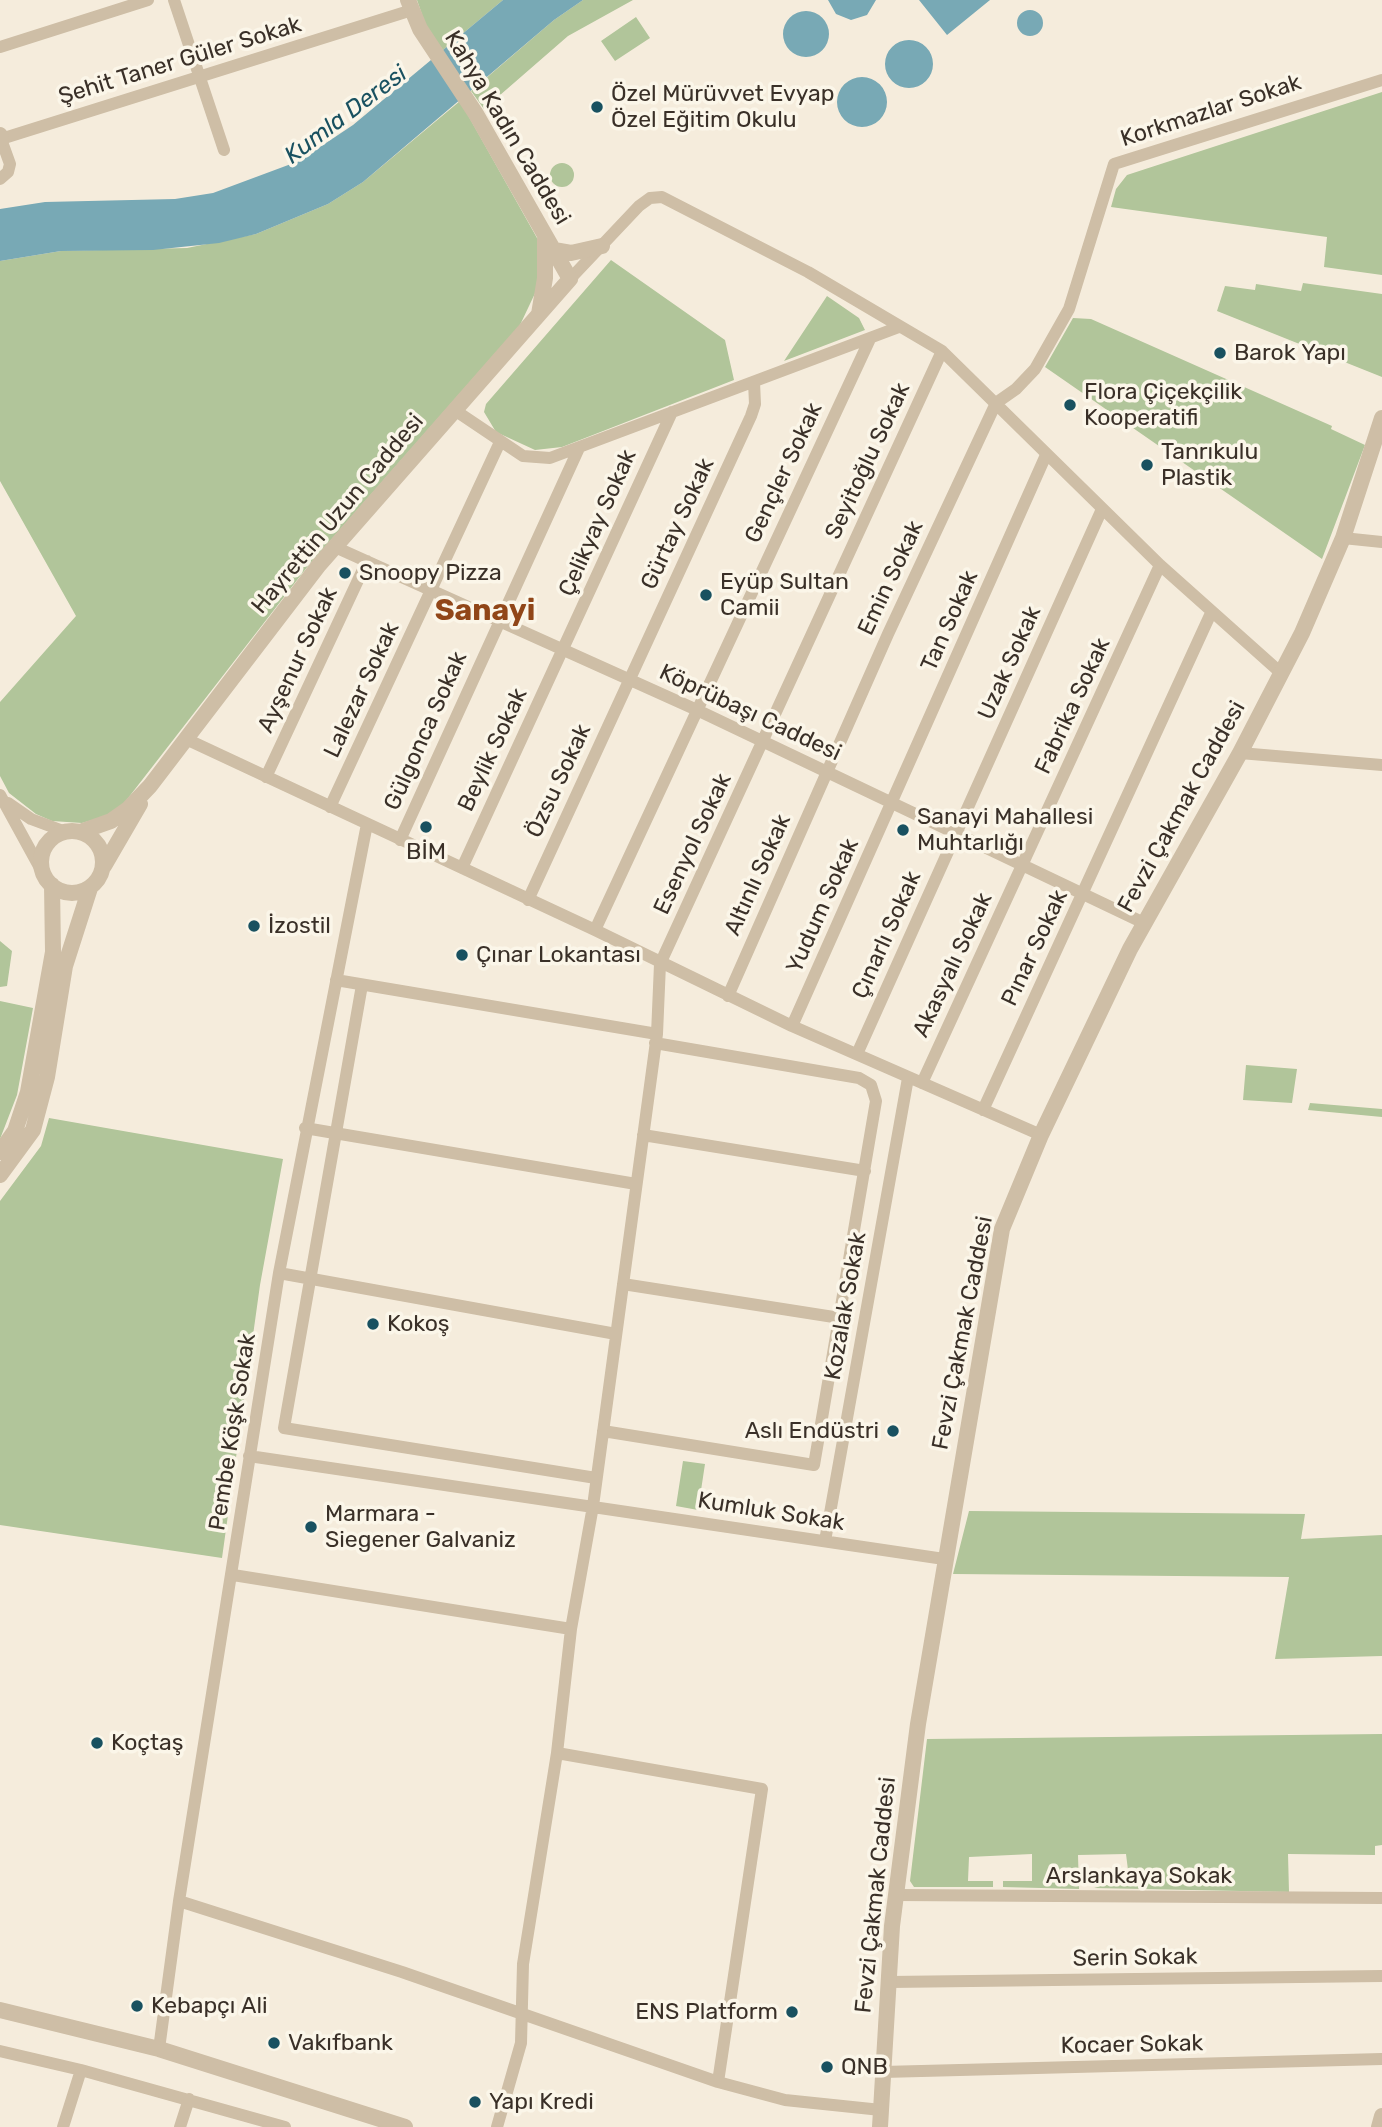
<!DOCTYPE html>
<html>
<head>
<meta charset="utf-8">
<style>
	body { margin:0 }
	canvas { display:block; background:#f5ecdc }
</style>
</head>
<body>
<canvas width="1382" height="2127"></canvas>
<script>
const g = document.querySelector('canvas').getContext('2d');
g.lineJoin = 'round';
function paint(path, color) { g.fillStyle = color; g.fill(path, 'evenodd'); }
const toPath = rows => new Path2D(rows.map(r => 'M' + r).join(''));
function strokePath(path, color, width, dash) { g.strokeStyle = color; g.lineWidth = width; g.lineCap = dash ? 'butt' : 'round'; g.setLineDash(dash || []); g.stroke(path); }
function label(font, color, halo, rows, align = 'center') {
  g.font = font + ' Rubik,sans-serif'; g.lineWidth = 7; g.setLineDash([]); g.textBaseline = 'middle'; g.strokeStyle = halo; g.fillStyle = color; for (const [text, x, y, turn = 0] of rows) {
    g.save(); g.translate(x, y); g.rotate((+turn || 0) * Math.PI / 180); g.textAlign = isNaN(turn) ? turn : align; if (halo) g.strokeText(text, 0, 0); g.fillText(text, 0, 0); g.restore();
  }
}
const green = toPath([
	[417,0,503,0,443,50,426,26],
	[583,0,633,0,568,36,484,109,471,91,554,20],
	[636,17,650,38,615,61,601,41],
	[1382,92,1382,275,1324,267,1327,237,1111,207,1116,189,1127,175],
	[460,101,537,238,538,287,520,325,308,566,125,802,112,814,82,823,52,821,36,814,9,793,0,776,0,702,76,616,0,481,0,261,61,251,187,248,256,234,328,204,363,182],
	'550 175a12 12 0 1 1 24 0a12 12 0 1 1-24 0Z',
	[611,260,725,340,734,380,562,447,535,450,496,432,484,412,486,404],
	[1303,283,1382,294,1382,377,1217,311,1225,286,1255,290,1256,284,1301,291],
	[827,296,859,318,865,330,784,361],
	[1073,318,1091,319,1332,426,1331,429,1365,445,1322,559,1045,367],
	[0,941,12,951,7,986,0,987],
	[0,1001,33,1008,17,1095,0,1139],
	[1246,1065,1297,1069,1292,1103,1243,1100],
	[1310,1103,1382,1109,1382,1117,1308,1110],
	[49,1118,283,1159,260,1285,222,1558,0,1525,0,1201,41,1146],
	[683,1461,705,1464,698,1510,676,1506],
	[969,1511,1305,1514,1301,1539,1382,1535,1382,1656,1275,1659,1289,1577,953,1574],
	[1382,1734,1382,1845,1375,1846,1375,1855,1288,1854,1289,1892,1094,1888,1129,1878,1126,1854,1078,1855,1079,1889,1003,1887,1003,1881,1032,1881,1032,1854,969,1857,968,1881,993,1881,993,1887,914,1887,910,1881,927,1739]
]);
const water = toPath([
	[503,0,583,0,554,20,363,182,328,204,256,234,219,243,153,250,61,251,0,261,0,209,45,202,175,199,213,193,299,161,353,125],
	[828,0,876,0,867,15,851,20,836,14],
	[919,0,990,0,947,35],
	'1017 23a13 13 0 1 1 26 0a13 13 0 1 1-26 0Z',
	'783 34a23 23 0 1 1 46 0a23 23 0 1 1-46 0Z',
	'885 64a24 24 0 1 1 48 0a24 24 0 1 1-48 0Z',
	'837 102a25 25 0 1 1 50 0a25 25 0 1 1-50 0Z'
]);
const minor = toPath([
	[174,0,224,150],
	[0,47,148,0],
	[0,179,8,172,10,164,1,139,412,10],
	[570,279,639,206,650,198,662,197,808,272,942,351,1160,565,1281,673],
	[456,411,523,456,550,458,899,327],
	[1343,538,1382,542],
	[335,547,697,710,1144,923],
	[186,739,595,930,792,1026,1041,1135],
	[1240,753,1382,765],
	[266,777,367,561],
	[0,795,45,877],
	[8,803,31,819,66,832],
	[330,807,500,442],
	[400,840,579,448],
	[462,868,672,412],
	[528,900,751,416,755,404,754,382],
	[595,930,870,339],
	[336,980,657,1034],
	[362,985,284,1428,596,1478],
	[728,996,888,634,996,403,1016,389,1035,369,1069,309,1114,164,1382,80],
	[792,1026,1046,455],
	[857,1054,1102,509],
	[922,1083,1160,565],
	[983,1110,1211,613],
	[305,1128,636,1184],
	[643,1135,865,1171],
	[279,1273,616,1334],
	[623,1284,840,1318],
	[603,1431,814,1465,876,1101,871,1085,859,1078,655,1043],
	[249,1456,944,1559],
	[825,1541,908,1078],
	[233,1575,571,1629],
	[557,1753,762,1789,718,2082],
	[896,1895,1382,1898],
	[179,1901,402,1972,718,2082,785,2100,881,2110],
	[889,1982,1382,1976],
	[159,2049,179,1901,279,1273,367,824],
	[0,2051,81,2070,285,2127],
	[883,2072,1382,2059],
	[63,2127,81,2070],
	[180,2127,189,2099],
	[497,2127,521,2043,523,1964,557,1753,571,1629,593,1506,657,1034,660,964,942,351]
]);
const tertiary = toPath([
	[0,135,1,139],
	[554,250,571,253,602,246],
	[539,314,545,278,545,239],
	'41 862a31 31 0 1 1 62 0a31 31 0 1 1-62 0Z',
	[80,832,111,821,128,809,150,786,319,565,570,279,476,114,420,29,408,0],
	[104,866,140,804],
	[0,1152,15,1131,28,1092,53,952,52,885],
	[0,1175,33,1130,47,1077,65,966,90,888],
	[0,2010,159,2049,405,2127],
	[880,2127,892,1926,918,1724,1002,1229,1041,1135,1130,949,1240,753,1302,633,1343,538,1382,418],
	[1379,2127,1382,2116]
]);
const markers = [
	[597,107,7,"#195160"],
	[1220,353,7,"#195160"],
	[1070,405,7,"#195160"],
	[1147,465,7,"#195160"],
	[345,573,7,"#195160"],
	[706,595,7,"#195160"],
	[426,827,7,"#195160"],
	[903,830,7,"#195160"],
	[254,926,7,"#195160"],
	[462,955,7,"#195160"],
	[373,1324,7,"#195160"],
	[893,1431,7,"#195160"],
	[311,1527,7,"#195160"],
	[97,1743,7,"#195160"],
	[137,2006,7,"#195160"],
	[792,2012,7,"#195160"],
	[274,2043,7,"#195160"],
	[827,2067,7,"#195160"],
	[475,2102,7,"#195160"]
];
const streetNames = [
	["Şehit Taner Güler Sokak",180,61,-17],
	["Korkmazlar Sokak",1211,111,-18],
	["Kahya Kadın Caddesi",507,128,59],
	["Seyitoğlu Sokak",868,461,-65],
	["Gençler Sokak",784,473,-65],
	["Hayrettin Uzun Caddesi",338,514,-50],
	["Çelikyay Sokak",598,523,-66],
	["Gürtay Sokak",678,524,-65],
	["Emin Sokak",891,578,-65],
	["Tan Sokak",950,621,-66],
	["Ayşenur Sokak",298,660,-65],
	["Uzak Sokak",1010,663,-66],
	["Lalezar Sokak",362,690,-65],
	["Fabrika Sokak",1073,706,-65],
	["Köprübaşı Caddesi",750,713,25],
	["Gülgonca Sokak",426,731,-66],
	["Beylik Sokak",493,750,-65],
	["Özsu Sokak",559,781,-65],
	["Fevzi Çakmak Caddesi",1182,807,-61],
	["Esenyol Sokak",693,844,-65],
	["Altınlı Sokak",758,875,-66],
	["Yudum Sokak",823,906,-66],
	["Çınarlı Sokak",887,935,-66],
	["Pınar Sokak",1035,948,-65],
	["Akasyalı Sokak",953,965,-65],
	["Kozalak Sokak",846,1306,-80],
	["Fevzi Çakmak Caddesi",963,1333,-79],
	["Pembe Köşk Sokak",233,1432,-81],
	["Kumluk Sokak",771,1512,9],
	["Arslankaya Sokak",1139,1876],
	["Fevzi Çakmak Caddesi",876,1895,-84],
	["Serin Sokak",1135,1958,-1],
	["Kocaer Sokak",1132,2045,-1]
];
const poiNames = [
	["Özel Mürüvvet Evyap",611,94],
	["Özel Eğitim Okulu",611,120],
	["Barok Yapı",1234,353],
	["Flora Çiçekçilik",1084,392],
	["Kooperatifi",1084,418],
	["Tanrıkulu",1161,452],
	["Plastik",1161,478],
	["Snoopy Pizza",359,573],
	["Eyüp Sultan",720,582],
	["Camii",720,608],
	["Sanayi Mahallesi",917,817],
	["Muhtarlığı",917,843],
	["BİM",426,852,"center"],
	["İzostil",268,926],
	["Çınar Lokantası",476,955],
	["Kokoş",387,1324],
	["Aslı Endüstri",879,1431,"right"],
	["Marmara -",325,1514],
	["Siegener Galvaniz",325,1540],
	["Koçtaş",111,1743],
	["Kebapçı Ali",151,2006],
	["ENS Platform",778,2012,"right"],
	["Vakıfbank",288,2043],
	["QNB",841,2067],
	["Yapı Kredi",489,2102]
];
const waterNames = [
	["Kumla Deresi",346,115,-37]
];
const districtNames = [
	["Sanayi",485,611]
];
paint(green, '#b1c59a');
paint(water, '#78a9b5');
strokePath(minor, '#cebea6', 12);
strokePath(tertiary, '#cebea6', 16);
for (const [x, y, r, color] of markers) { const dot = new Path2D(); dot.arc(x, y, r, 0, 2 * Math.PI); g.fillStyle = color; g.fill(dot); strokePath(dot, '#fbf6e9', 2.5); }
label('23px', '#3a3028', '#fbf6e9', streetNames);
label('23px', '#3a3028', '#fbf6e9', poiNames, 'left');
label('italic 24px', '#195160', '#fbf6e9', waterNames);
label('bold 30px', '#914618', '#fbf6e9', districtNames);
</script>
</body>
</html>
